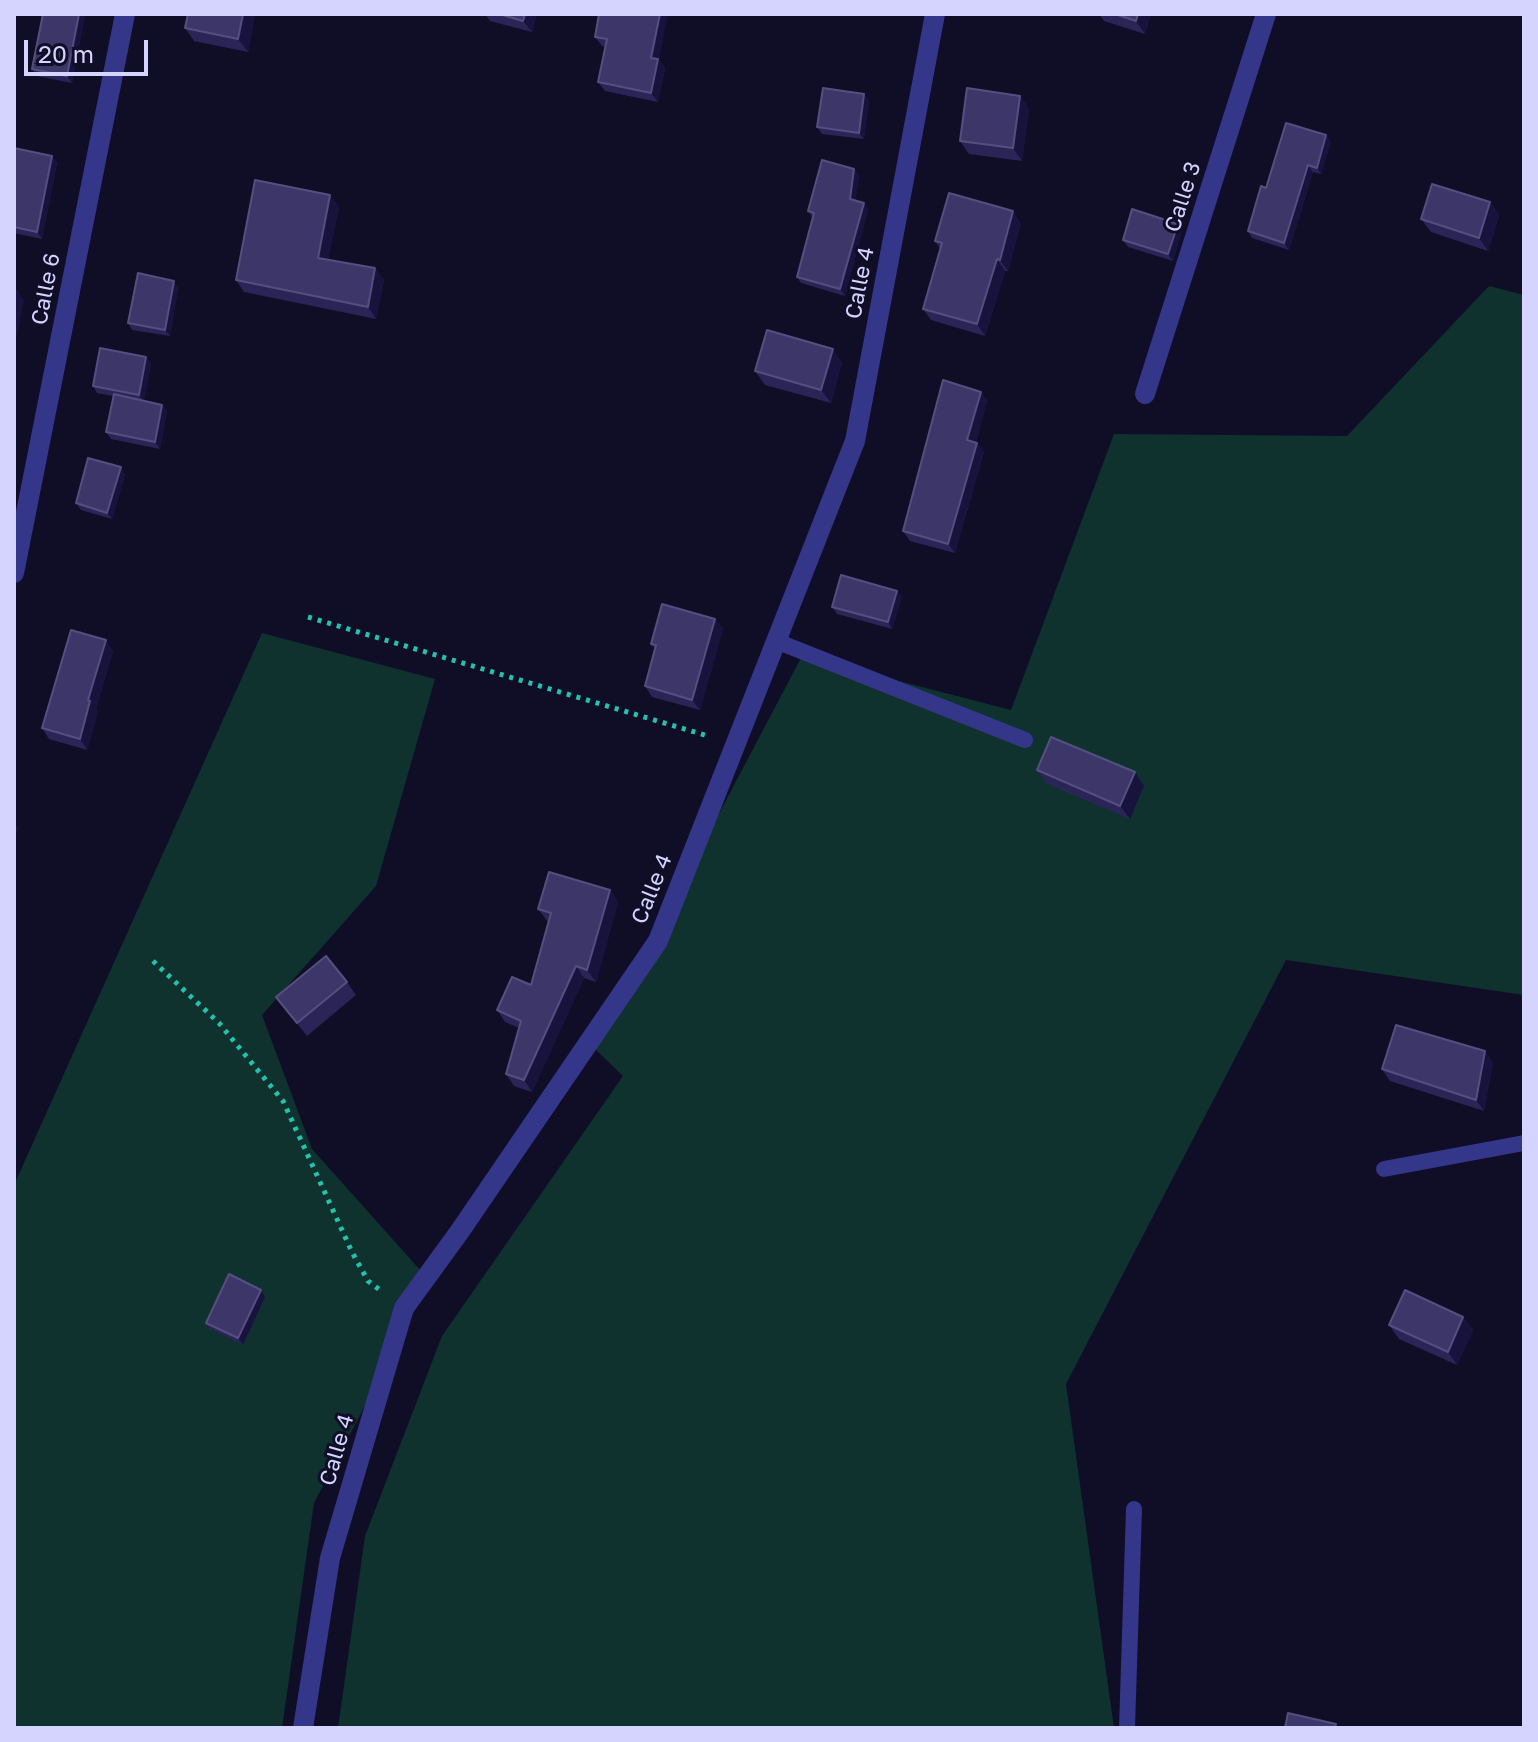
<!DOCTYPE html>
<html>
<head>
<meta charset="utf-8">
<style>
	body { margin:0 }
	#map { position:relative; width:1538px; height:1742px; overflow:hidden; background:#100d27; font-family:"Golos Text",sans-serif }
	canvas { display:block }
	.frame { position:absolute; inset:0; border:16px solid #d5d3ff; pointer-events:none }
	.scale { position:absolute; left:24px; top:40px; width:124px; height:36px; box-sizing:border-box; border:4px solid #d5d3ff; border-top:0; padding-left:10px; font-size:24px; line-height:28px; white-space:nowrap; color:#d5d3ff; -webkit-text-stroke:6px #100d27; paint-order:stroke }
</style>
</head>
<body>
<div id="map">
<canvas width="1538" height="1742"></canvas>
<div class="frame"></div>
<div class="scale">20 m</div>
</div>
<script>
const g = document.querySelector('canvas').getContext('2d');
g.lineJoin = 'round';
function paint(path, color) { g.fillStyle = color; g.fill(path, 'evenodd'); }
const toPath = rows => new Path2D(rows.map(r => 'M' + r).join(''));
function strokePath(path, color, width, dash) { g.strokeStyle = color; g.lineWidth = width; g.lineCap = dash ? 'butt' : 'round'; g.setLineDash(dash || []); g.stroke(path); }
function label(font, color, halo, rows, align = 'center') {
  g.font = font + ' "Golos Text",sans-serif'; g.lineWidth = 6; g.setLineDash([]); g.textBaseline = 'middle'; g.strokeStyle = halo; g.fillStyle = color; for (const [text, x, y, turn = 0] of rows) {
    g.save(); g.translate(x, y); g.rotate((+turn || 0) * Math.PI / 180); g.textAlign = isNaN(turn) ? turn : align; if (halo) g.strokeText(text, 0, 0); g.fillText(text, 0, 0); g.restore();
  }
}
const green = toPath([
	[1489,286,1524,295,1524,995,1286,960,1066,1384,1114,1728,338,1728,365,1536,442,1336,623,1076,595,1049,802,656,1011,710,1114,434,1347,436],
	[262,633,435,679,376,886,262,1015,312,1149,430,1281,314,1503,282,1728,14,1728,14,1185]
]);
const path = toPath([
	[308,617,708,736],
	[153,961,219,1023,283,1101,352,1252,368,1281,380,1290]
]);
const lane = toPath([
	[776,641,1025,740],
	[1384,1169,1524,1143],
	[1127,1728,1134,1509]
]);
const street = toPath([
	[1145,394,1266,14],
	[14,573,125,14],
	[303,1728,330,1558,404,1308,460,1231,658,941,855,441,935,14]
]);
const wall = toPath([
	[43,14,85,14,72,83,37,76,32,69],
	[188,14,255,14,248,52,194,41,185,28],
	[485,14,537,14,532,32,490,21],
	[599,14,659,60,665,68,658,102,605,91,598,82,605,47,602,46,595,37],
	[1099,14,1151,14,1145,34,1104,21],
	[1020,96,1029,109,1022,161,969,154,960,141],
	[869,101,864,139,822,134,817,127],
	[1326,135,1331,142,1321,174,1313,172,1289,250,1252,238,1248,231,1266,188],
	[14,148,52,156,57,163,42,239,14,233],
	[854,169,859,176,855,201,864,203,868,210,845,296,801,283,797,277,813,218,808,211],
	[1490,202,1499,215,1488,251,1431,232,1421,219],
	[339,207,328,260,384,280,376,319,244,292,236,280],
	[1021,223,1008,271,1005,271,985,336,931,320,923,309,940,249,935,241],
	[1182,230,1173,261,1128,247,1123,240],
	[178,288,170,336,132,330,128,323],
	[146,357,151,364,144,401,162,405,167,411,160,449,111,439,106,432,113,396,97,393,93,386],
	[842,362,831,403,765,385,755,371],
	[981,392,987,401,976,442,984,452,955,553,910,541,903,531],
	[125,474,112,519,81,510,76,503],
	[902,597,892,629,837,614,832,607],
	[715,619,723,629,700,710,652,697,645,686,655,649,651,644],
	[113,651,96,709,98,712,87,750,49,739,42,728],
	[1037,770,1144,786,1130,819,1047,784],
	[610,890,618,902,596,982,584,978,532,1092,514,1086,506,1074,519,1028,505,1022,497,1010,531,985,548,922,538,909],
	[347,982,356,995,307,1036,276,997],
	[1493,1062,1484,1111,1390,1081,1382,1069],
	[265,1297,243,1345,210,1329,206,1323],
	[1463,1317,1473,1330,1457,1365,1399,1339,1389,1325]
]);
const shadedWall = toPath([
	[79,14,85,14,72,83,67,76],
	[243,14,255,14,248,52,238,39],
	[525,14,537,14,532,32,523,21],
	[660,14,668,14,659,60,665,68,658,102,651,93,651,58],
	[1138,14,1151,14,1145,34,1136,21],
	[864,94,869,101,864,139,859,133],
	[1020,96,1029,109,1022,161,1013,148],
	[1326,135,1331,142,1321,174,1317,168],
	[52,156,57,163,42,239,37,232],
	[1308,165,1313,172,1289,250,1284,243],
	[854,169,859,176,855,206,850,199],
	[330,195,339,207,326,270,318,258],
	[1490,202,1499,215,1488,251,1479,238],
	[864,203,868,210,845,296,840,289],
	[1013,211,1021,223,1008,271,1000,260],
	[1178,224,1182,230,1173,261,1168,254],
	[997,259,1005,271,985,336,977,324],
	[375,268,384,280,376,319,368,307],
	[174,281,178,288,170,336,165,330],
	[15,287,24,300,15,346,14,344],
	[833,349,842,362,831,403,821,390],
	[146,357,151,364,144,402,139,395],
	[981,392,987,401,974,450,967,440],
	[162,405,167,411,160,449,155,442],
	[977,443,984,452,955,553,948,544],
	[121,467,125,474,112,519,107,513],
	[897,591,902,597,892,629,888,622],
	[715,619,723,629,700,710,692,700],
	[106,640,113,651,96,709,98,712,87,750,80,739,88,700],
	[1135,772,1144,786,1130,819,1120,806],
	[14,822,19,829,14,838],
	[610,890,618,902,596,982,587,970],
	[576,966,584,978,532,1092,524,1080],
	[1485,1051,1493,1062,1484,1111,1476,1100],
	[261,1290,265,1297,243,1345,238,1338],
	[1463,1317,1473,1330,1457,1365,1448,1352]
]);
const building = toPath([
	[43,14,79,14,67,76,32,69,43,14],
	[188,14,243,14,238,39,185,28,188,14],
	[499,14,525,14,523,21,499,14],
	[599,14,660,14,651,58,658,59,651,93,598,82,607,39,595,37,599,14],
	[1115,14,1138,14,1136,21,1115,14],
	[823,88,864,94,859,133,817,127,823,88],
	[967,88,1020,96,1013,148,960,141,967,88],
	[1286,123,1326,135,1317,168,1308,165,1284,243,1248,231,1261,186,1266,188,1286,123],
	[14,148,52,156,37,232,14,227,14,148],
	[822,160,854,169,850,199,864,203,840,289,797,277,814,213,808,211,822,160],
	[255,180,330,195,318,258,375,268,368,307,236,280,255,180],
	[1432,184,1490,202,1479,238,1421,219,1432,184],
	[949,193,1013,211,1000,260,997,259,977,324,923,309,942,243,935,241,949,193],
	[1132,209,1178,224,1168,254,1123,240,1132,209],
	[138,273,174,281,165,330,128,323,138,273],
	[767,330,833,349,821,390,755,371,767,330],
	[100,348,146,357,139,395,93,386,100,348],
	[943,380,981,392,967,440,977,443,948,544,903,531,943,380],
	[114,394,162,405,155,442,106,432,114,394],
	[88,458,121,467,107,513,76,503,88,458],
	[841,575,897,591,888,622,832,607,841,575],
	[662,604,715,619,692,700,645,686,656,645,651,644,662,604],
	[71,630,106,640,88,700,90,701,80,739,42,728,71,630],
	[1051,737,1135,772,1120,806,1037,770,1051,737],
	[549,872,610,890,587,970,576,966,524,1080,506,1074,521,1021,497,1010,512,977,531,985,551,913,538,909,549,872],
	[326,956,347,982,297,1023,276,997,326,956],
	[1396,1025,1485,1051,1476,1100,1382,1069,1396,1025],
	[229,1274,261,1290,238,1338,206,1323,229,1274],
	[1405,1290,1463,1317,1448,1352,1389,1325,1405,1290],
	[1288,1713,1336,1724,1335,1728,1285,1728,1288,1713]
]);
const streetNames = [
	["Calle 3",1183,197,-72],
	["Calle 4",860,283,-79],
	["Calle 6",46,289,-79],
	["Calle 4",652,889,-68],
	["Calle 4",337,1450,-74]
];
paint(green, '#0f322e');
strokePath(path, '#24c2ae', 5, [4, 6]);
strokePath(lane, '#34368a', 16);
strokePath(street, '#34368a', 20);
paint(wall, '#2b2457');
paint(shadedWall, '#18133c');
paint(building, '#3d3769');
strokePath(building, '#554f80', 2);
label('22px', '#d5d3ff', '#100d27', streetNames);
</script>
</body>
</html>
